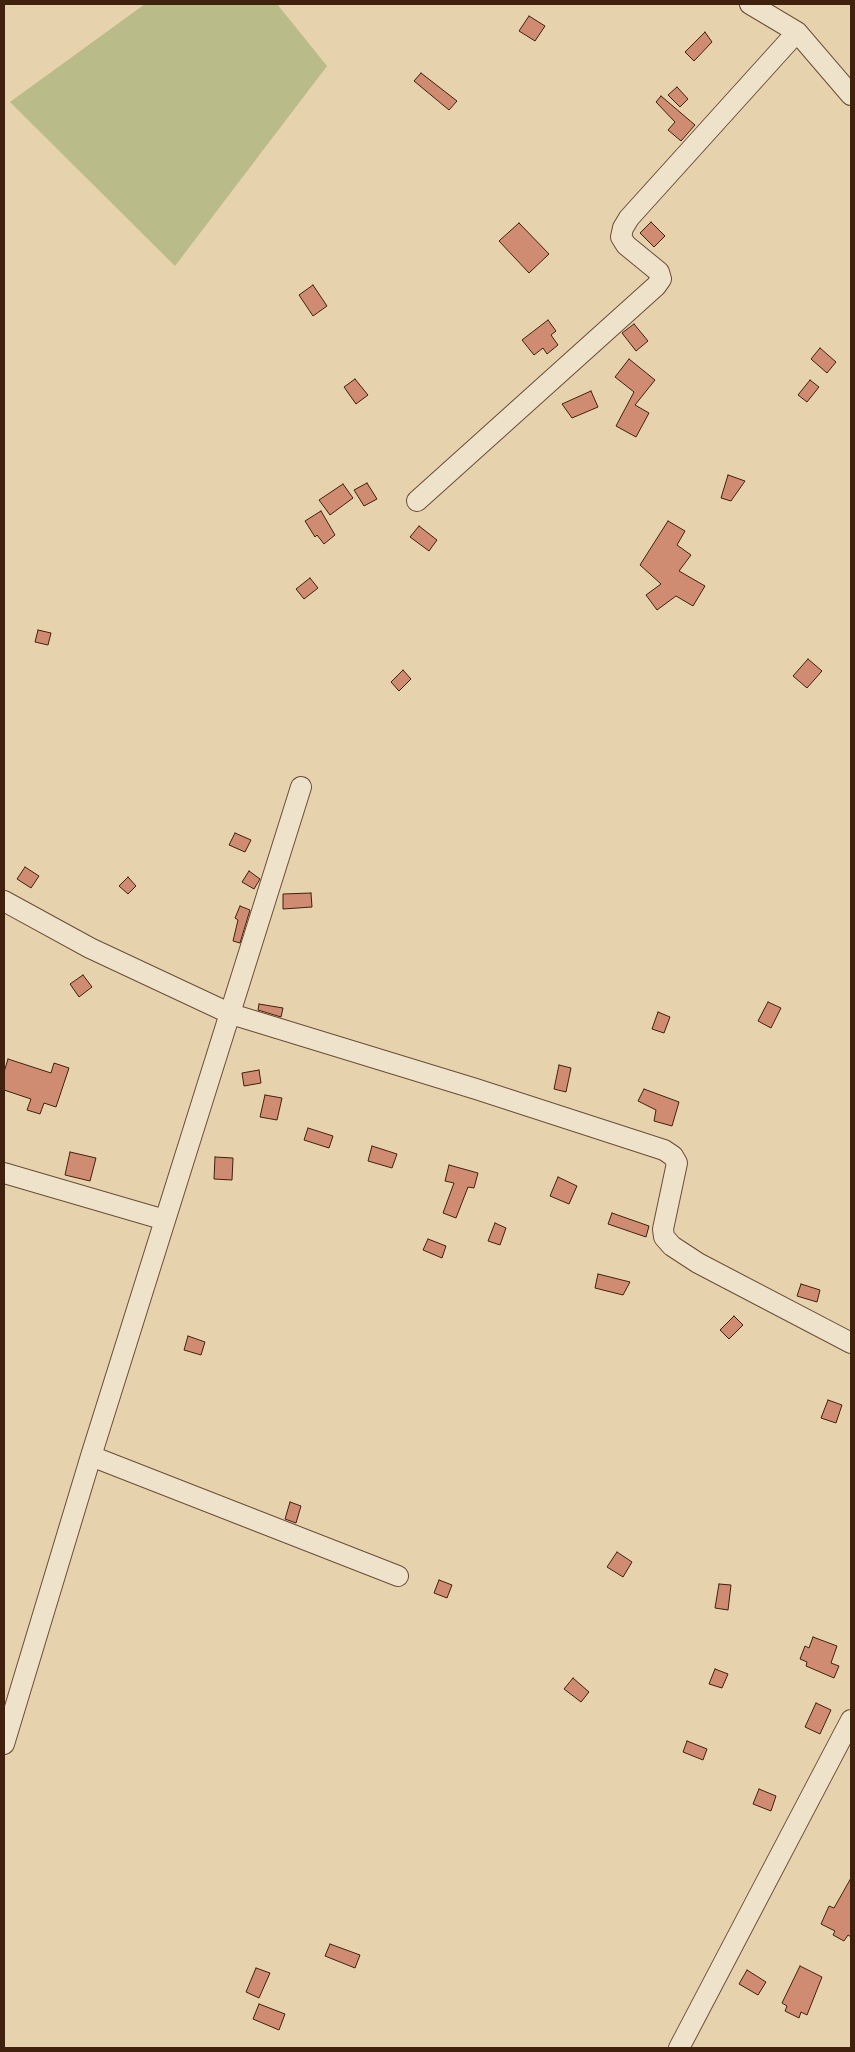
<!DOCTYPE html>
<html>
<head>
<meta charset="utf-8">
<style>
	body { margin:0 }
	#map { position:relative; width:855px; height:2052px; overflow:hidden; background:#e7d2ae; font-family:"Gentium Book Plus",serif }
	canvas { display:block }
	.frame { position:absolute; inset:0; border:5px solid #40210e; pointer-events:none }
</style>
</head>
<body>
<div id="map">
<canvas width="855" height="2052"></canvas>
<div class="frame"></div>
</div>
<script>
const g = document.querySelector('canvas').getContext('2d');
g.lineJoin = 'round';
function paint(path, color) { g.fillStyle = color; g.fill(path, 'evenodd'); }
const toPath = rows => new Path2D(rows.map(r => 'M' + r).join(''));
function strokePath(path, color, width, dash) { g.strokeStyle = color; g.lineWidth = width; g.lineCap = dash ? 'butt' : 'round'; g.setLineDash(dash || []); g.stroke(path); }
const green = toPath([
	[145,4,277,4,327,66,175,266,10,102]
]);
const building = toPath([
	[529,16,545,26,535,41,519,31,529,16],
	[705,32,712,42,694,61,685,52,705,32],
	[421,73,457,101,449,110,414,81,421,73],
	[677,87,688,99,680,107,668,95,677,87],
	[661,96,695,125,681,141,668,130,675,122,656,102,661,96],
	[651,222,665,236,654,247,640,233,651,222],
	[519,223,549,254,529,273,499,241,519,223],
	[313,285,327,306,313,316,299,295,313,285],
	[548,320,556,331,551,335,558,345,547,354,543,348,534,355,522,340,548,320],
	[634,324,648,341,636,351,622,333,634,324],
	[820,348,836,362,827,373,811,359,820,348],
	[629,359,655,380,635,405,649,413,636,437,616,426,634,392,615,377,629,359],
	[355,379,368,395,356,404,344,387,355,379],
	[810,380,819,387,807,402,798,395,810,380],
	[591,391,598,407,572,418,562,404,591,391],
	[728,475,745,481,731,501,721,498,728,475],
	[367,483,377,499,364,506,354,490,367,483],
	[343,484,353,498,330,515,319,500,343,484],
	[321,511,335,535,324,544,317,535,315,537,305,521,321,511],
	[668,521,685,531,677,545,691,555,679,571,705,586,693,606,676,596,657,610,646,595,661,584,640,565,668,521],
	[419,526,437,540,429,551,410,537,419,526],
	[310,578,318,588,304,599,296,589,310,578],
	[38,630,51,633,48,645,35,642,38,630],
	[808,659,822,671,807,688,793,676,808,659],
	[403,670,411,679,399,691,391,682,403,670],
	[235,833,251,840,245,852,229,845,235,833],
	[25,867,39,876,31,888,17,879,25,867],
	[249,871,260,879,254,889,242,882,249,871],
	[128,877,136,886,128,894,119,886,128,877],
	[311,893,312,907,283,909,283,894,311,893],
	[240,906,250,910,240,943,233,941,238,920,235,918,240,906],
	[83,975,92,987,79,997,70,984,83,975],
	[768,1002,781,1008,771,1028,758,1021,768,1002],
	[259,1004,283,1008,281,1017,258,1010,259,1004],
	[658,1012,670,1017,664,1033,652,1029,658,1012],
	[8,1059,51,1073,54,1063,69,1068,56,1107,44,1103,40,1114,27,1110,31,1099,4,1090,4,1072,8,1059],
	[559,1065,571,1068,566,1092,554,1089,559,1065],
	[259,1070,261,1083,244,1086,242,1073,259,1070],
	[644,1089,679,1102,672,1126,654,1121,656,1110,638,1101,644,1089],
	[265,1095,282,1098,277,1120,260,1117,265,1095],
	[308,1128,333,1136,329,1148,304,1140,308,1128],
	[372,1146,397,1154,392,1168,368,1161,372,1146],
	[70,1152,96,1158,90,1181,65,1175,70,1152],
	[215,1157,233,1158,232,1180,214,1179,215,1157],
	[449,1165,478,1173,474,1188,468,1187,456,1218,443,1213,454,1183,445,1181,449,1165],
	[558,1177,577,1186,569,1204,550,1196,558,1177],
	[612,1213,649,1226,646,1237,608,1224,612,1213],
	[495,1223,506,1228,500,1245,488,1241,495,1223],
	[428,1239,446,1246,442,1258,423,1250,428,1239],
	[598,1274,630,1282,623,1295,595,1288,598,1274],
	[801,1284,820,1290,817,1302,797,1296,801,1284],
	[734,1316,743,1325,729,1339,720,1330,734,1316],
	[188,1336,205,1342,201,1355,184,1350,188,1336],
	[828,1400,842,1405,836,1423,821,1418,828,1400],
	[290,1502,301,1506,296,1523,285,1519,290,1502],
	[617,1552,632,1562,623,1577,607,1567,617,1552],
	[439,1580,452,1585,447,1598,434,1593,439,1580],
	[719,1584,731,1585,728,1610,715,1608,719,1584],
	[813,1637,837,1646,831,1663,839,1666,834,1678,806,1666,807,1662,800,1659,805,1646,809,1648,813,1637],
	[715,1669,728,1674,722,1688,709,1684,715,1669],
	[573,1678,589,1692,581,1702,564,1689,573,1678],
	[816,1703,831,1710,820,1734,805,1727,816,1703],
	[687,1741,707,1749,703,1760,683,1752,687,1741],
	[759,1789,776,1796,771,1811,753,1804,759,1789],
	[851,1878,851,1937,848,1935,844,1941,833,1935,835,1931,821,1924,829,1906,834,1908,851,1878],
	[330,1944,360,1955,355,1968,325,1956,330,1944],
	[800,1966,822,1977,807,2015,801,2012,799,2018,785,2011,787,2006,782,2003,800,1966],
	[256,1968,270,1973,259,1998,246,1992,256,1968],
	[747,1970,766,1982,758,1995,739,1984,747,1970],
	[259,2004,285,2014,279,2030,253,2019,259,2004]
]);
const minor = toPath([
	[750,4,797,32,851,95],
	[417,501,656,286,661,279,659,272,626,245,621,237,623,228,629,218,797,32],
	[4,901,90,948,231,1014,476,1089,664,1150,673,1156,677,1163,663,1229,664,1237,672,1246,698,1263,851,1343],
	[4,1173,165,1220],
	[91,1456,398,1576],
	[4,1744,91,1456,301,787],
	[679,2048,851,1720]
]);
paint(green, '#b9bb88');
paint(building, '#d08c72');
strokePath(building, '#40210e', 1);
strokePath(minor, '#6a4d36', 22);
strokePath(minor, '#efe2ca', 20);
</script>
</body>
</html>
